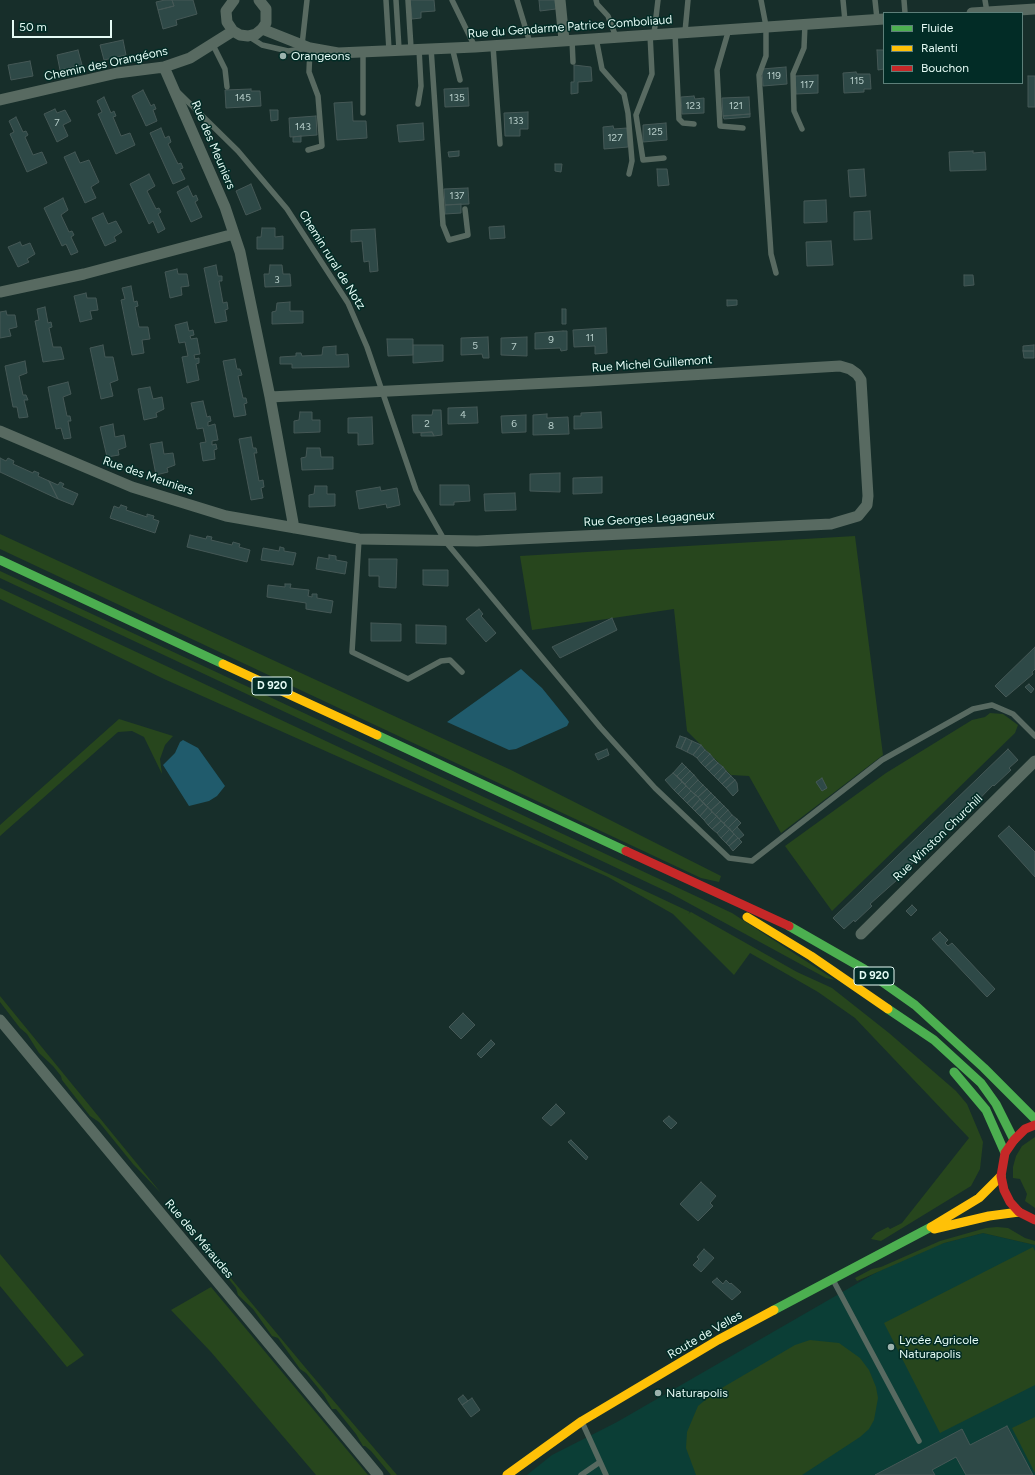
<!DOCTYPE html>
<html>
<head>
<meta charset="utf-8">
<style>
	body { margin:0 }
	#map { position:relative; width:1035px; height:1475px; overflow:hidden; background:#172e2a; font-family:Figtree,sans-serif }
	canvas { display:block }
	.legend { position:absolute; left:883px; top:12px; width:140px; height:72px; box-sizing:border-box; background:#022c26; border:1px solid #5d7f79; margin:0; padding:5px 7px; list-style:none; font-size:12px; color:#e5fbf5 }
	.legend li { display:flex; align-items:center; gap:8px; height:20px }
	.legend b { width:20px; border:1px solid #5d7f79 }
	.scale { position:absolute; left:12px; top:20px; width:100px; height:18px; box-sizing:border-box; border:2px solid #e5fbf5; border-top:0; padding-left:5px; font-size:12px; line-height:14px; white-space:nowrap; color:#e5fbf5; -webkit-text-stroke:3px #022c26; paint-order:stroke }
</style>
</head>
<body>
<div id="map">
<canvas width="1035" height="1475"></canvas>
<ul class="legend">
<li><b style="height:5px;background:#4caf50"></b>Fluide</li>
<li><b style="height:5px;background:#ffc107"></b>Ralenti</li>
<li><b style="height:5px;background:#c62828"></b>Bouchon</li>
</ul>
<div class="scale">50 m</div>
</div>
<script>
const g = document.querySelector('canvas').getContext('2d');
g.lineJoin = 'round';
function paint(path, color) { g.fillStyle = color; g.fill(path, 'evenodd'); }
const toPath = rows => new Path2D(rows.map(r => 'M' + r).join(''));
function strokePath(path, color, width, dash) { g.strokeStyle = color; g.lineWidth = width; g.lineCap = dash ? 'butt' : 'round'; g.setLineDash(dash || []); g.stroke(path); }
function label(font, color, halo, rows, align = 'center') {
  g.font = font + ' Figtree,sans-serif'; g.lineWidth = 3; g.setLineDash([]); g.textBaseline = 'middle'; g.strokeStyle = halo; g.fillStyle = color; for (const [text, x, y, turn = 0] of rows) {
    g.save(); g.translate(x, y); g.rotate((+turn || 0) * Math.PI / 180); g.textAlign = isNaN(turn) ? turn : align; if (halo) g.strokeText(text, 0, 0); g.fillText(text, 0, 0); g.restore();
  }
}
const built = toPath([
	[983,1233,1035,1245,1035,1475,527,1475,552,1455,617,1422,877,1272,932,1246]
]);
const green = toPath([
	[0,534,511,770,721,876,719,882,701,878,0,549],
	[855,536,883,755,781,833,749,776,731,775,687,731,674,609,532,630,520,556],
	[0,571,732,913,835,980,826,978,670,893,0,578],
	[0,588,690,912,688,914,691,912,797,972,832,988,889,1033,956,1091,967,1104,983,1142,980,1169,971,1186,881,1241,871,1239,876,1233,888,1227,890,1229,902,1223,969,1138,855,1018,818,992,750,953,734,975,673,914,608,877,164,679,0,599],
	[990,713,1003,714,1018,725,1015,733,832,911,785,846,886,773,972,720,985,717],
	[119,719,173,736,165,745,160,759,162,774,144,737,132,731,118,732,0,836,0,825],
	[0,996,161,1193,133,1164,99,1122,90,1116,62,1080,61,1076,53,1066,39,1053,27,1034,20,1028,0,1002],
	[1035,1137,1035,1208,1025,1201,1027,1194,1020,1179,1013,1178,1013,1167,1016,1156,1022,1146],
	[997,1227,1008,1228,1025,1238,1035,1241,1035,1245,983,1233,944,1243,857,1281,855,1278,872,1269,881,1267,940,1241,986,1228],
	[1033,1247,1035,1251,1035,1385,940,1433,884,1323],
	[0,1254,84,1355,67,1367,0,1286],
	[219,1264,309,1372,397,1475,391,1475,371,1451,365,1446,363,1446,356,1434,336,1409,332,1409,324,1395,306,1373,300,1369,278,1338,272,1336,253,1309,238,1295,236,1288,223,1272],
	[211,1287,368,1475,316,1475,211,1352,171,1310],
	[810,1340,839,1343,860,1358,869,1370,876,1387,878,1398,874,1420,869,1429,860,1437,802,1475,696,1475,686,1448,687,1432,698,1406,715,1392,795,1345],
	[1035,1417,1035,1473,1012,1428]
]);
const water = toPath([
	[521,669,542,688,567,719,569,722,567,726,516,749,509,750,447,722],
	[183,740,198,748,225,786,217,796,209,801,189,806,163,765,175,753,180,742]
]);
const building = toPath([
	[165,0,172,0,174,6,158,10,156,2,165,0],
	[172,0,193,0,197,14,176,20,177,25,163,29,158,10,174,6,172,0],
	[410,0,434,0,435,11,421,12,421,18,412,19,410,0],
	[539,0,555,0,556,9,540,11,539,0],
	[123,40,126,55,104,60,100,45,123,40],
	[78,50,82,65,60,70,57,55,78,50],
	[877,50,884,50,884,69,878,70,877,50],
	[30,61,33,76,11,80,8,65,30,61],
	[574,65,591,67,592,81,578,82,578,93,571,94,571,82,574,82,574,65],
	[786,67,787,84,763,86,762,69,786,67],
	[856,72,857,74,870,74,871,89,864,89,864,92,844,93,843,73,856,72],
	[818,75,818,93,796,94,795,76,818,75],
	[1028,76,1035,76,1035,107,1028,107,1028,76],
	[468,88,469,106,445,107,444,89,468,88],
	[251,89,251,91,260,91,261,106,226,108,225,90,251,89],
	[143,90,151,106,154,104,156,109,153,110,157,121,146,126,132,96,143,90],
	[694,96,695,99,704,98,704,113,682,114,681,97,694,96],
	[104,97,111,113,114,111,116,116,113,117,121,136,130,133,135,145,116,154,98,114,102,112,97,101,104,97],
	[749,97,750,114,723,116,722,98,749,97],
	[352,102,353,121,366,121,367,138,337,140,334,103,352,102],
	[55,109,57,113,65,110,71,121,63,125,68,136,57,142,44,114,55,109],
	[270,110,278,110,278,120,271,121,270,110],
	[528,112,528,129,520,129,520,136,505,136,504,113,528,112],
	[750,114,750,117,724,119,723,116,750,114],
	[316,116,317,135,290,137,289,118,316,116],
	[16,117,23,132,26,131,28,135,25,137,33,155,42,152,47,163,27,172,10,134,14,132,9,121,16,117],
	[423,123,424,140,399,142,397,125,423,123],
	[666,123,667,140,643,142,643,125,666,123],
	[613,126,614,129,627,128,628,147,604,149,603,127,613,126],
	[161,128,165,138,169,136,171,142,168,144,178,164,181,163,183,168,180,169,185,179,173,184,150,133,161,128],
	[301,136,301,142,293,142,293,137,301,136],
	[459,151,459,156,449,157,448,152,459,151],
	[973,151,973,153,985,152,986,170,950,171,949,152,973,151],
	[75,152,80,163,89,160,99,182,91,187,96,198,85,203,64,157,75,152],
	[555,164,562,164,561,172,555,171,555,164],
	[657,169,667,169,669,185,658,186,657,169],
	[864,169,866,196,850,197,848,170,864,169],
	[149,174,155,186,147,191,156,209,159,208,161,212,158,214,165,229,158,233,153,221,149,224,130,184,149,174],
	[251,184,261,209,246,215,236,191,251,184],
	[188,186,193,197,196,195,198,200,195,202,202,217,191,222,177,192,188,186],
	[468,188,469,204,445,205,444,189,468,188],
	[63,198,68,210,61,215,69,232,72,231,74,235,71,237,78,252,71,255,66,244,62,246,44,208,63,198],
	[826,200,827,222,804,223,804,201,826,200],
	[461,204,461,213,445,214,445,205,461,204],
	[870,211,872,239,854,240,854,212,870,211],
	[103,213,108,224,116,221,122,232,114,237,116,241,105,246,92,218,103,213],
	[504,226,505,238,490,239,489,227,504,226],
	[262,228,275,228,275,237,283,236,283,249,257,249,257,237,261,237,262,228],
	[375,229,378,271,370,272,369,261,364,262,362,241,351,242,351,230,375,229],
	[831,241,833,265,807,266,806,242,831,241],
	[20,242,22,246,30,243,35,254,27,259,29,262,18,267,8,247,20,242],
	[216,265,218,276,222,276,222,281,219,281,223,303,227,302,228,309,225,310,227,321,215,323,204,268,216,265],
	[270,265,282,265,283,274,290,274,291,286,265,287,264,274,269,274,270,265],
	[177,269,178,274,187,274,189,286,181,287,182,295,170,298,165,272,177,269],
	[964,275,973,275,974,285,964,286,964,275],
	[131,286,134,302,137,301,138,306,135,307,139,327,148,327,150,339,142,340,144,353,132,355,121,300,125,299,122,288,131,286],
	[86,293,87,298,96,298,98,310,90,311,92,319,80,322,74,296,86,293],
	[727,300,737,300,737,305,727,306,727,300],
	[290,302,290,311,303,311,303,323,272,324,272,312,276,311,277,303,290,302],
	[45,307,48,323,51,322,52,327,49,328,53,347,61,347,64,359,43,362,35,321,39,320,37,309,45,307],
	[562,309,566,309,566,324,562,324,562,309],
	[6,311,7,315,15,315,17,327,9,329,11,336,0,338,0,312,6,311],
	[187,322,189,331,193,330,194,335,190,336,191,339,197,338,200,354,194,355,195,359,199,358,199,363,196,364,199,380,187,383,182,357,188,356,185,342,179,343,175,325,187,322],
	[606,328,607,353,595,354,595,346,574,347,573,330,606,328],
	[563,331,567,331,567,350,561,351,560,348,535,349,535,333,563,331],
	[488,337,489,358,483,358,482,354,461,355,461,338,488,337],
	[527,337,527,356,501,355,501,338,527,337],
	[387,339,413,339,413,355,388,356,387,339],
	[103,345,105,357,113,357,118,380,110,383,113,396,101,399,90,348,103,345],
	[413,345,443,345,443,361,413,363,413,345],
	[1034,345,1034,351,1023,351,1023,346,1034,345],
	[336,346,336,355,348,354,349,367,292,368,292,364,280,364,280,357,296,356,296,353,301,353,302,356,322,355,323,347,336,346],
	[1023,351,1034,351,1034,358,1024,358,1023,351],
	[235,359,237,369,240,369,242,375,238,376,243,398,246,398,247,403,244,404,246,415,234,417,223,361,235,359],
	[25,361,27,373,19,376,23,395,26,395,28,400,24,400,28,417,19,418,17,407,13,407,5,366,25,361],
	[68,382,71,394,63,397,67,416,70,416,71,421,68,421,71,438,64,439,61,428,56,429,48,387,68,382],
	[150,387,153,399,162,397,164,409,156,413,157,417,144,420,138,389,150,387],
	[203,401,207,417,210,416,211,421,208,422,208,426,215,424,218,440,212,441,212,445,216,444,217,449,214,450,215,459,203,461,200,443,206,442,203,428,197,429,191,403,203,401],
	[477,407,478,423,448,424,448,408,477,407],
	[433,410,441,410,442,435,434,436,432,432,413,433,412,415,432,415,433,410],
	[300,412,312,412,312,420,320,420,320,432,294,433,294,421,299,420,300,412],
	[601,412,602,428,574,429,574,416,581,416,581,413,601,412],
	[547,414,547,418,568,417,569,434,533,435,533,415,547,414],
	[526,415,526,432,502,433,501,416,526,415],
	[372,417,373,444,358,445,358,433,348,433,348,418,372,417],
	[113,424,115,437,124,435,126,447,118,450,119,455,107,457,100,427,113,424],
	[432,432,434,436,421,436,421,433,432,432],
	[251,437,253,448,256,448,257,453,254,453,259,481,263,480,264,487,261,488,263,498,251,500,239,439,251,437],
	[162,442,164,454,173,453,175,465,167,468,168,472,156,475,150,444,162,442],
	[307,448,320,448,321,457,333,457,333,469,302,470,301,458,306,457,307,448],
	[0,458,6,461,8,458,14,461,13,464,33,473,34,471,39,473,38,476,49,481,58,499,0,472,0,458],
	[560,473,560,492,530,491,530,474,560,473],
	[602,477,602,493,573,494,573,478,602,477],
	[49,481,58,485,60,482,64,484,62,487,78,494,73,505,58,499,49,481],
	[440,485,469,485,470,501,454,502,454,505,440,505,440,485],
	[315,486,327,486,327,494,335,494,335,506,309,507,309,495,314,494,315,486],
	[380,487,381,491,397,488,400,505,387,508,386,504,359,509,356,491,380,487],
	[515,493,516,510,485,511,484,494,515,493],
	[121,505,127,507,126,510,147,517,147,514,154,516,153,519,159,521,155,533,110,518,114,506,119,508,121,505],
	[190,535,206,539,207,536,212,537,211,540,232,545,233,542,240,544,239,547,250,550,247,562,187,547,190,535],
	[280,547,284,548,284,551,296,553,293,565,261,560,263,548,279,551,280,547],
	[329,555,336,556,336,560,347,562,345,574,316,569,318,557,329,559,329,555],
	[369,559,397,559,396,588,379,587,379,576,369,576,369,559],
	[423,570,448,570,448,586,423,585,423,570],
	[285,584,291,584,290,588,309,590,308,596,312,597,312,594,317,594,317,598,333,601,331,613,306,609,306,603,267,597,268,585,285,587,285,584],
	[479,609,483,614,481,616,496,633,486,642,466,619,479,609],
	[612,618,617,630,560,658,552,647,612,618],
	[371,623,401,624,401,641,371,641,371,623],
	[416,625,446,626,446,644,416,643,416,625],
	[1035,647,1035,669,1032,672,1033,674,1006,697,995,686,1035,647],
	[1029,684,1034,689,1031,693,1025,687,1029,684],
	[680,736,686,738,681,749,676,747,680,736],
	[686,738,692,741,687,752,681,749,686,738],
	[692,741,701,745,693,755,687,752,692,741],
	[701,745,705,750,697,758,693,755,701,745],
	[607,749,609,755,598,760,595,754,607,749],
	[1008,749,1018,760,1009,768,1011,770,994,786,993,785,959,820,957,818,939,836,940,838,905,870,906,872,870,904,872,906,855,922,854,920,844,929,833,918,1008,749],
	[705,750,710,754,701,763,697,758,705,750],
	[710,754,714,759,705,767,701,763,710,754],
	[714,759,718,763,709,771,705,767,714,759],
	[682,763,686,767,677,776,673,773,682,763],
	[718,763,723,767,714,776,709,771,718,763],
	[686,767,690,771,681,780,677,776,686,767],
	[723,767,726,771,718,780,714,776,723,767],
	[690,771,694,775,685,784,681,780,690,771],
	[726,771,731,776,722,784,718,780,726,771],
	[673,773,682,782,674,790,665,780,673,773],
	[694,775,698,780,689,789,685,784,694,775],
	[731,776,735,780,726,788,722,784,731,776],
	[822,778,827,788,822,791,816,782,822,778],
	[698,780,703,785,694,794,689,789,698,780],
	[735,780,737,783,738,791,733,796,726,788,735,780],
	[682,782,686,786,678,794,674,790,682,782],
	[703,785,707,789,698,797,694,794,703,785],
	[686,786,691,791,683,799,678,794,686,786],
	[707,789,711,793,702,802,698,797,707,789],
	[691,791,696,795,687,803,683,799,691,791],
	[711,793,715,797,706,806,702,802,711,793],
	[696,795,700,799,692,808,687,803,696,795],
	[715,797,720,802,711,810,706,806,715,797],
	[700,799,704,803,695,811,692,808,700,799],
	[720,802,724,806,715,815,711,810,720,802],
	[704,803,708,807,700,816,695,811,704,803],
	[724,806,728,810,719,819,715,815,724,806],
	[708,807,712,812,704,820,700,816,708,807],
	[728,810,732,815,724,823,719,819,728,810],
	[712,812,717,816,708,825,704,820,712,812],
	[732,815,737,819,728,828,724,823,732,815],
	[717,816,721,821,712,829,708,825,717,816],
	[737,819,741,823,732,832,728,828,737,819],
	[721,821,725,825,717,833,712,829,721,821],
	[725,825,730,829,721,838,717,833,725,825],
	[1009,826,1035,852,1035,877,998,836,1009,826],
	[737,827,744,835,739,839,732,832,737,827],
	[730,829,734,834,726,843,721,838,730,829],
	[734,834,738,838,729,846,726,843,734,834],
	[738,838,742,842,733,851,729,846,738,838],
	[912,905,917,910,911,916,906,911,912,905],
	[940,932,948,940,945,943,948,946,952,943,995,989,987,997,932,939,940,932],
	[463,1013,475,1025,461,1039,449,1027,463,1013],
	[491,1040,495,1044,481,1058,477,1054,491,1040],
	[556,1104,565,1113,551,1126,542,1118,556,1104],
	[669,1116,677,1123,671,1129,663,1121,669,1116],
	[571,1140,588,1157,586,1160,568,1142,571,1140],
	[701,1182,716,1196,710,1203,713,1206,698,1221,680,1204,701,1182],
	[704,1249,714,1258,701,1272,693,1265,699,1259,697,1257,704,1249],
	[717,1278,723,1284,726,1280,730,1284,731,1283,741,1292,732,1300,712,1282,717,1278],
	[463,1395,468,1401,462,1405,458,1399,463,1395],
	[472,1398,480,1410,471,1417,462,1405,472,1398],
	[1007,1426,1033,1475,966,1475,956,1457,932,1470,935,1475,875,1475,962,1429,970,1445,1007,1426]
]);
const lane = toPath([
	[386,0,389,50],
	[396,0,399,49],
	[408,0,411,48],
	[452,0,475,47],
	[517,0,530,43],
	[596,0,597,4,608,16,616,37],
	[761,0,766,26,766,56,759,75,771,254,776,273],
	[843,0,845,21],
	[875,0,877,19],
	[904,0,905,13],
	[985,0,987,12],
	[729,29,717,70,720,126,743,128],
	[685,32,688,0],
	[675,33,679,119,683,123,694,124],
	[650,34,652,74,636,115,643,160,664,158],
	[654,34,658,0],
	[248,36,262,45,288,51,310,48,309,72,318,96,322,146,308,150],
	[596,38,602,69,624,94,628,113,632,161,629,174],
	[572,40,573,62],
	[213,45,225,69,227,87],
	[302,45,307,0],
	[493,46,500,144],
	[452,47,460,80],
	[431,48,443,225,449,240,468,235,465,209],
	[363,52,363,113],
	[179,93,238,151,287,209,348,303,367,347,416,490,445,541,600,727,655,788,729,858,752,861,882,760,973,709,992,705,1013,714,1035,736],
	[418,104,421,86,419,49],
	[802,129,794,111,793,74,804,48,805,24],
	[359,539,352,652,408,679,441,661,450,660,462,672],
	[832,1278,919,1441],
	[582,1422,606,1475],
	[581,1475,600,1462]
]);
const street = toPath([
	[234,0,226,11,227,22,233,31,240,35,248,36,256,34,262,29,266,23,266,9,259,0],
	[560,0,564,40],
	[972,13,1035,9],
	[262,29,310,48,338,53,475,47,884,19],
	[164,67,225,207,240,252,270,397,294,528],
	[0,100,117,73,164,67,190,58,233,31],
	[0,292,84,274,234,234],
	[0,431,132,487,226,516,359,539,477,541,831,524,858,516,867,505,868,496,861,380,857,374,850,369,840,366,589,381,270,397],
	[861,934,1035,761],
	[0,1020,378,1475]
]);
const fast = toPath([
	[0,560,223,664],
	[377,735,626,851],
	[789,926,864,969,915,1005,984,1068,1035,1119],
	[888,1009,934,1040,981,1083,996,1104,1014,1140],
	[954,1072,986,1110,1005,1153],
	[774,1310,931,1227]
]);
const slow = toPath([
	[223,664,377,735],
	[747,917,811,956,888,1009],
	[931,1227,979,1198,1001,1176],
	[934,1229,989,1216,1019,1212],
	[507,1475,582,1421,718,1340,774,1310]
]);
const jam = toPath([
	[626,851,789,926],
	[1035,1125,1025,1129,1014,1140,1005,1153,1001,1176,1004,1190,1010,1202,1019,1212,1035,1220]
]);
const markers = [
	[283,56,4,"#9db3ae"],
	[891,1347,4,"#9db3ae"],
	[658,1393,4,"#9db3ae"]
];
const numberNames = [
	["119",774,76],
	["115",857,81],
	["117",807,85],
	["145",243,98],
	["135",457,98],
	["123",693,106],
	["121",736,106],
	["133",516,121],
	["7",57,123],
	["143",303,127],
	["125",655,132],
	["127",615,138],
	["137",457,196],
	["3",277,280],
	["11",590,338],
	["9",551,340],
	["5",475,346],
	["7",514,347],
	["4",463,415],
	["2",427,424],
	["6",514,424],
	["8",551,426]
];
const shields = [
	[272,686,40],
	[874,976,40]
];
const shieldNames = [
	["D 920",272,686],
	["D 920",874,976]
];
const streetNames = [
	["Rue du Gendarme Patrice Comboliaud",570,27,-4],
	["Chemin des Orangéons",106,64,-12],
	["Rue des Meuniers",213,145,67],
	["Chemin rural de Notz",332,260,58],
	["Rue Michel Guillemont",652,364,-4],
	["Rue des Meuniers",148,476,19],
	["Rue Georges Legagneux",649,519,-3],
	["Rue Winston Churchill",938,838,-44],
	["Rue des Méraudes",199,1239,50],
	["Route de Velles",705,1335,-30]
];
const poiNames = [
	["Orangeons",291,56],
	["Lycée Agricole",899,1340],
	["Naturapolis",899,1354],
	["Naturapolis",666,1393]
];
paint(built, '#0b3e36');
paint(green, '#27461d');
paint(water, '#205b6c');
paint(building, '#2e4947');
strokePath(building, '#455856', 1);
strokePath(lane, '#586a61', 5.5);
strokePath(street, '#586a61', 11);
strokePath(fast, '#4caf50', 9);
strokePath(slow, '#ffc107', 9);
strokePath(jam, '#c62828', 9);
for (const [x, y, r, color] of markers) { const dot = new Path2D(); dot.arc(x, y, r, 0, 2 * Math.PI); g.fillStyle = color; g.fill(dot); strokePath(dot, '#022c26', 1.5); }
label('10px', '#b7ceca', null, numberNames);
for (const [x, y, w] of shields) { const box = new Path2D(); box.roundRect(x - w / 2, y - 9, w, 18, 3); g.fillStyle = '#022c26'; g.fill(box); strokePath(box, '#e5fbf5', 1); }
label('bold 11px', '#e5fbf5', null, shieldNames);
label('12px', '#e5fbf5', '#022c26', streetNames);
label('12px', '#e5fbf5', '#022c26', poiNames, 'left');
</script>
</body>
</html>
